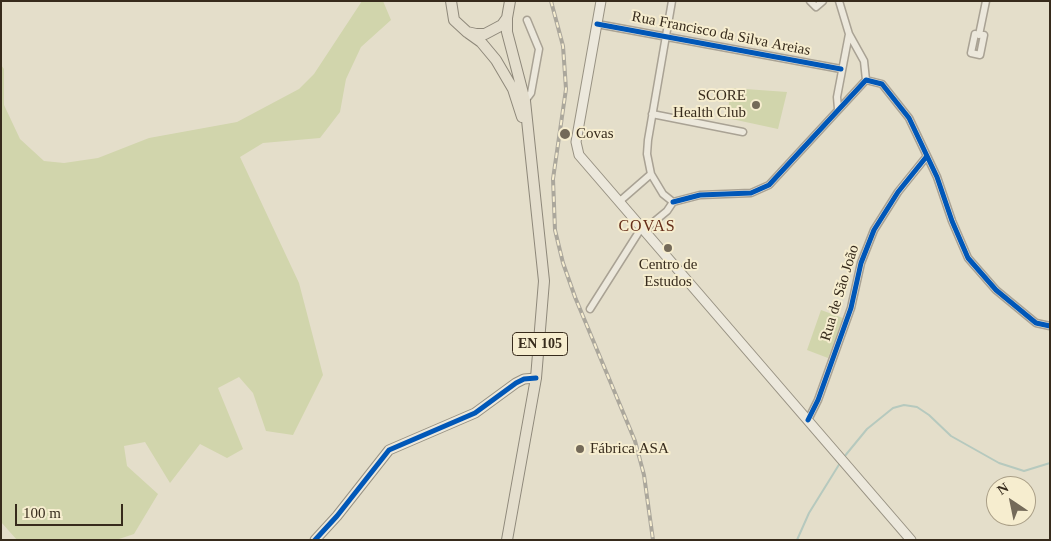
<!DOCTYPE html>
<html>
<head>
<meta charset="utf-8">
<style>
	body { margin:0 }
	#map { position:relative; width:1051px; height:541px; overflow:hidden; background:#e4deca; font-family:Georgia,serif }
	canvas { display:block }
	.frame { position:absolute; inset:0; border:2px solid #372b1c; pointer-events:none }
	.north { position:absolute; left:986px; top:476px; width:50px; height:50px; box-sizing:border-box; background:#f6edcf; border:1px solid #aa9f87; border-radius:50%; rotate:326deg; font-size:14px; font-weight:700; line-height:20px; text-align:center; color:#372b1c }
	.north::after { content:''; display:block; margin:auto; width:18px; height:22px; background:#746a59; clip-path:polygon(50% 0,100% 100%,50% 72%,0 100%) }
	.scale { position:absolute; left:15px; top:504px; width:108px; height:22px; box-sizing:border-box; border:2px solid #372b1c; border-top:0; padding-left:6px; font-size:15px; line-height:18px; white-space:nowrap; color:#372b1c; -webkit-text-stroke:4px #f6edcf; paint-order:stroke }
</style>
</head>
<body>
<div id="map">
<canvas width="1051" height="541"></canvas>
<div class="frame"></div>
<div class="north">N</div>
<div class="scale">100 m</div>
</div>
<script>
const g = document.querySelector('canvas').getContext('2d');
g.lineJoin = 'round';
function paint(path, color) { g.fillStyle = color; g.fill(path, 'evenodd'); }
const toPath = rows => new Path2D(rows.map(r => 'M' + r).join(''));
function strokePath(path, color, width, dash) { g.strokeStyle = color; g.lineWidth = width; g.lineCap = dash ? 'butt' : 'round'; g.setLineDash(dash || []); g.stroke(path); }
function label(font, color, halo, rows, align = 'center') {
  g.font = font + ' Georgia,serif'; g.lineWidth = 4; g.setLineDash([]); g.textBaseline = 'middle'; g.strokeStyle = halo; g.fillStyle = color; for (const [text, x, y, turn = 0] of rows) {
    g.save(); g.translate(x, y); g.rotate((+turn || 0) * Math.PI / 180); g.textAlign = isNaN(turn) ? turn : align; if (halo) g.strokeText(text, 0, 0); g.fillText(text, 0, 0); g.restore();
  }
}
const green = toPath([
	[362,1,383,1,391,20,361,47,346,79,340,112,320,138,263,143,240,157,299,283,323,375,293,435,266,431,253,393,239,377,218,388,243,449,227,458,200,444,170,483,145,442,124,446,127,466,158,494,134,534,116,540,17,540,1,522,1,65,4,69,4,105,20,139,44,161,64,163,98,158,149,138,237,122,299,89,314,74],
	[731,88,787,92,778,129,727,118],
	[821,310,843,318,828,358,807,350]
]);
const stream = toPath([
	[844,457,867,429,893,408,904,405,917,407,929,415,951,436,999,463,1024,471,1050,463],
	[797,540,809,513,840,463]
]);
const street = toPath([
	[672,1,648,140,647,154,651,174,663,194,673,202],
	[810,1,816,7,823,1],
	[839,1,849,34,864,61,866,80],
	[597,24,841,69],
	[975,34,984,35,980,55,971,53,975,34],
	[979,35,986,1],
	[866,80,882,84,909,118,937,177,952,221,968,258,996,290,1036,323,1050,326],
	[525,101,531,93,539,49,527,20],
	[838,109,837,97,849,34],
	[652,114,743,132],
	[620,201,651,174],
	[673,202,700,195,751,193,769,185,866,80],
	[644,230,667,211,673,202],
	[590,309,642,227],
	[808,420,818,400,851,308,861,263,874,230,898,192,927,156]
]);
const secondary = toPath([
	[601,1,576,142,579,155,911,540],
	[315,540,337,516,389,450,475,413,516,383,524,379,536,378]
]);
const primary = toPath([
	[451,1,454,20,467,32,476,34,485,34,502,25,507,18,510,1],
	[467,32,481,42,496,60,513,89,522,117],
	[507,540,536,378,544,281,525,101,507,32,507,18]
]);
const rail = toPath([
	[551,1,563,46,566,89,553,179,555,230,563,263,575,297,635,441,644,475,653,540]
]);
const cycleway = toPath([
	[597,24,841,69],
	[673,202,700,195,751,193,769,185,866,80,882,84,909,118,937,177,952,221,968,258,996,290,1036,323,1050,326],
	[808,420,818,400,851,308,861,263,874,230,898,192,927,156],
	[315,540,337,516,389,450,475,413,516,383,524,379,536,378]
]);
const markers = [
	[756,105,5,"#746a59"],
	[565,134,6,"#746a59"],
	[668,248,5,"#746a59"],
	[580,449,5,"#746a59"]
];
const shields = [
	[540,344,55]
];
const shieldNames = [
	["EN 105",540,344]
];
const streetNames = [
	["Rua Francisco da Silva Areias",721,34,11],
	["Rua de São João",840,293,-73]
];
const poiNames = [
	["SCORE",746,96,"right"],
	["Health Club",746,113,"right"],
	["Covas",576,134],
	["Centro de",668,265,"center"],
	["Estudos",668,282,"center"],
	["Fábrica ASA",590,449]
];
const neighbourhoodNames = [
	["COVAS",647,227]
];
paint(green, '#d1d5ac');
strokePath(stream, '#b6c9be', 2);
strokePath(street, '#a9a294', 9);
strokePath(secondary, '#989283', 11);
strokePath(primary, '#8e887a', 12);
strokePath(street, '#ece8dc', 6);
strokePath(secondary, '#ece8dc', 9);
strokePath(primary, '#e4decd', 10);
strokePath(rail, '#aba79c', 4);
strokePath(rail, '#f6edcf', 2, [5.5]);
strokePath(cycleway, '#0057b8', 5);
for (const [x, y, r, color] of markers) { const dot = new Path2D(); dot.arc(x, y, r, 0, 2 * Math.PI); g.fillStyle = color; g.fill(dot); strokePath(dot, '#f6edcf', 2); }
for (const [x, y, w] of shields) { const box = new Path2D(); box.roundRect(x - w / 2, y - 11.5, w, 23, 4); g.fillStyle = '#f6edcf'; g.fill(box); strokePath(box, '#372b1c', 1); }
label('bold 14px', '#372b1c', null, shieldNames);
label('15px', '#372b1c', '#f6edcf', streetNames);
label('15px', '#372b1c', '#f6edcf', poiNames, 'left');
g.letterSpacing = '1px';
label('16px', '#652e1a', '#f6edcf', neighbourhoodNames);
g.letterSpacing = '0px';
</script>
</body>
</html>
